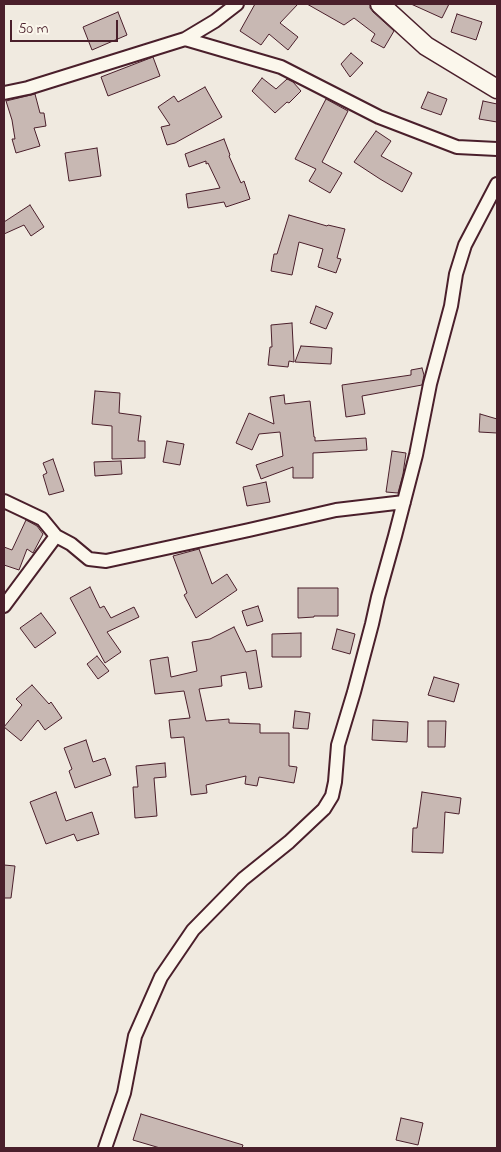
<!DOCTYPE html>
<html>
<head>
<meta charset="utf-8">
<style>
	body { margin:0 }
	#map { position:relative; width:501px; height:1152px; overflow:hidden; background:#f0eae0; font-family:"Indie Flower",sans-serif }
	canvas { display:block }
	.frame { position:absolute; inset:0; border:5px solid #4a1f2b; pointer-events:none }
	.scale { position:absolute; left:10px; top:20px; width:108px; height:22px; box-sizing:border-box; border:2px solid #4a1f2b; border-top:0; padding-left:6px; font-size:15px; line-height:18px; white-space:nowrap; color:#4a1f2b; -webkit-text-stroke:4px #fbf7ec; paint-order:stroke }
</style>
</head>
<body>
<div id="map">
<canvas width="501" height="1152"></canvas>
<div class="frame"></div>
<div class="scale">50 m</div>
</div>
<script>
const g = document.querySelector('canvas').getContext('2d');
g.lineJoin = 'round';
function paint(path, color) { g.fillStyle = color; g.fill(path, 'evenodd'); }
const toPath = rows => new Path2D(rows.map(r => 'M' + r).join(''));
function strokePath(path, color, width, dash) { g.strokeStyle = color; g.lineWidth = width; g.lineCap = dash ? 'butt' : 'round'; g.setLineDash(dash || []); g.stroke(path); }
const building = toPath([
	[255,4,298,4,280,23,298,37,288,50,269,34,261,45,240,31,255,4],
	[307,4,370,4,370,8,373,12,394,31,384,48,371,41,375,34,354,18,344,25,307,4],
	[411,4,449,4,442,18,411,4],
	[118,12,127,35,92,50,83,27,118,12],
	[457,14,482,22,476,40,451,32,457,14],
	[351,53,363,63,350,77,341,64,351,53],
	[153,57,160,76,108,96,101,77,153,57],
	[262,78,276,89,287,79,293,82,301,91,289,103,287,102,275,113,252,91,262,78],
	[205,87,222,117,175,143,167,145,161,127,170,125,158,107,174,96,178,102,205,87],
	[428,92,447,99,441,115,421,108,428,92],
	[35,94,40,113,44,113,46,126,34,128,40,146,16,153,12,139,15,139,12,120,6,101,35,94],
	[326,99,348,111,322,162,342,173,330,193,309,181,316,169,295,159,326,99],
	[483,101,497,104,497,122,479,119,483,101],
	[376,131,391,141,381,156,412,173,402,192,380,179,354,162,376,131],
	[224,139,230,155,229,156,241,183,244,181,250,199,226,207,224,202,188,208,186,194,220,188,208,163,206,164,206,161,189,167,185,154,224,139],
	[97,148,101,176,69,181,65,153,97,148],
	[30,205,44,227,31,236,24,225,4,234,4,222,30,205],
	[289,215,327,226,328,225,345,229,337,258,341,259,336,273,318,267,323,249,299,242,292,275,271,271,274,254,277,254,289,215],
	[316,306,333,313,326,329,310,323,316,306],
	[292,323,294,362,289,361,288,367,268,365,270,347,272,347,271,325,292,323],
	[301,346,332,348,331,364,295,362,301,346],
	[422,368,424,375,422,385,362,396,365,414,346,417,342,385,411,375,411,370,422,368],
	[95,391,120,393,119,413,141,416,138,441,145,441,145,458,112,459,112,426,92,424,95,391],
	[284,395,285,404,310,401,314,437,315,437,315,441,366,438,367,450,313,453,313,478,293,478,293,467,261,479,256,465,283,456,280,432,259,434,252,450,236,443,249,413,274,424,270,397,284,395],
	[480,414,497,419,497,433,479,432,480,414],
	[167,441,184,444,180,465,163,462,167,441],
	[392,451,406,453,403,474,398,493,386,492,392,451],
	[53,459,64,491,49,495,43,475,47,473,43,463,53,459],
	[121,461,122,474,95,476,94,462,121,461],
	[266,482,270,502,247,506,243,487,266,482],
	[26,520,37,526,43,534,33,553,27,549,19,570,4,565,4,547,12,550,26,520],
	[199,549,212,584,227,574,237,590,196,618,184,595,187,593,173,556,199,549],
	[90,587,100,608,104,606,111,618,134,607,139,617,107,632,121,652,105,663,70,598,90,587],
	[298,588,338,588,338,616,314,616,314,617,298,618,298,588],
	[258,606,263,621,247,626,242,611,258,606],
	[41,613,56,633,35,648,20,628,41,613],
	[234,627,246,652,256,650,262,687,249,689,246,672,221,676,222,686,199,689,206,721,229,719,229,723,260,724,260,733,289,733,289,766,297,767,294,783,259,777,257,786,245,784,246,776,206,785,207,793,191,795,184,737,171,738,169,720,190,718,184,691,155,694,150,660,168,657,171,677,197,671,192,642,210,639,234,627],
	[337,629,355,634,350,654,332,649,337,629],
	[301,633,301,657,272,657,272,634,301,633],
	[97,656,109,671,98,679,87,664,97,656],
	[434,677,459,684,454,702,428,695,434,677],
	[32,685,49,704,51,702,62,718,45,730,38,720,21,741,4,727,22,705,16,699,32,685],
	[295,711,310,713,308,729,293,728,295,711],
	[373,720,408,722,407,742,372,740,373,720],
	[428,721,446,721,445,747,428,747,428,721],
	[86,740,93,762,105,758,111,775,75,788,69,771,72,769,64,748,86,740],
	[165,763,166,777,154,778,157,816,135,818,133,787,138,787,136,766,165,763],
	[56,792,66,821,92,812,99,834,77,841,74,834,46,844,30,802,56,792],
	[422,792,461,798,459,814,445,812,443,853,412,852,413,828,417,828,422,792],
	[4,865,15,866,11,898,4,898,4,865],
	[141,1114,243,1145,242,1148,160,1148,133,1140,141,1114],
	[401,1118,423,1123,418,1145,396,1140,401,1118]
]);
const street = toPath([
	[185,39,281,67,379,117,457,147,497,149],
	[4,93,28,88,185,39,215,21,237,4],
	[4,501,42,519,56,536,71,544,89,559,106,561,249,530,336,510,404,502],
	[4,606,56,536],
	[105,1148,124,1093,135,1036,161,977,193,930,243,879,289,842,324,809,332,796,335,782,338,745,354,692,372,624,378,597,395,536,416,455,430,384,451,306,456,274,465,245,497,184]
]);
const secondary = toPath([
	[380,4,426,46,497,89]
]);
paint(building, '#c8b8b3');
strokePath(building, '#4a1f2b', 1);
strokePath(street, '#4a1f2b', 16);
strokePath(secondary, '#4a1f2b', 21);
strokePath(street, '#fbf7ec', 12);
strokePath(secondary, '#fbf7ec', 18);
</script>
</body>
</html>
